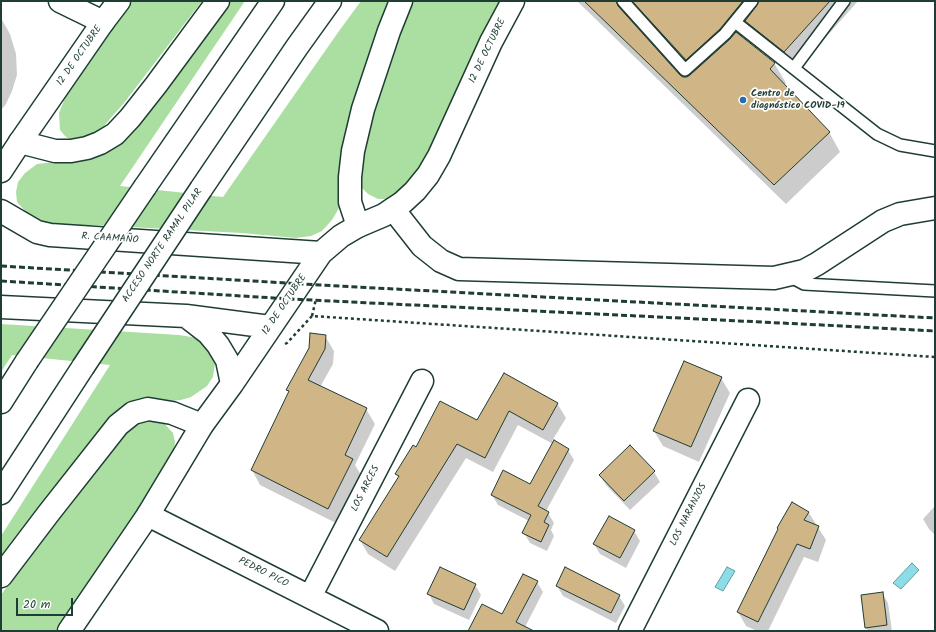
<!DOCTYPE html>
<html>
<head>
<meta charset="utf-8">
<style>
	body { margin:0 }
	#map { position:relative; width:936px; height:632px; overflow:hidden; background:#fff; font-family:Kalam,sans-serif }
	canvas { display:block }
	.frame { position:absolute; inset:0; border:2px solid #1f3d34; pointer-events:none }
	.scale { position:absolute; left:16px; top:598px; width:57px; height:18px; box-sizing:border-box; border:2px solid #1f3d34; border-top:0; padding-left:5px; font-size:12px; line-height:14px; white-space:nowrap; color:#1f3d34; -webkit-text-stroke:3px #fff; paint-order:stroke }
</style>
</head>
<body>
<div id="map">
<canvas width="936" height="632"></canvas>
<div class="frame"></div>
<div class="scale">20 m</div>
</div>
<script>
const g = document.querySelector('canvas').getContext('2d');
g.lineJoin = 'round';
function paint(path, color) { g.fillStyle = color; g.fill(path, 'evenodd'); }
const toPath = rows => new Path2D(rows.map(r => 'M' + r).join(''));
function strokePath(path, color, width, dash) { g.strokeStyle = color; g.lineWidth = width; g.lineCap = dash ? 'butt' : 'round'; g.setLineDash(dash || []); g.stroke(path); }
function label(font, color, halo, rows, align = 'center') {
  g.font = font + ' Kalam,sans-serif'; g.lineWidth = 3.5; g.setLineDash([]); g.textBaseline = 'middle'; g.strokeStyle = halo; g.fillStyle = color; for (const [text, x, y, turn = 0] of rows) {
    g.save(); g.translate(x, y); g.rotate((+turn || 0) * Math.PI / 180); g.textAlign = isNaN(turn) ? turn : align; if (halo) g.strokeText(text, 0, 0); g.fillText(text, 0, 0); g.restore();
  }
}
const green = toPath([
	[132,1,202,1,124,103,102,128,86,139,72,141,65,136,60,130,59,113,65,98],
	[230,1,245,1,120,186,223,197,339,31,361,1,391,1,341,191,339,208,332,220,322,231,311,236,296,238,241,233,94,225,68,225,50,223,35,219,26,212,17,202,16,192,18,182,25,173,37,164,72,160,159,96],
	[414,1,502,1,432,145,414,177,401,192,388,199,378,199,368,194,360,186,361,151,393,51],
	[1,324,179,335,198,338,212,353,215,364,213,377,207,386,191,397,181,400,170,401,155,401,1,564,1,536,110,365,12,355,1,372],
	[140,418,162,421,173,433,175,442,174,452,139,509,56,631,1,631,1,595,46,531,121,434]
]);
const water = toPath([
	[912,563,919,570,901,589,893,583,912,563],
	[727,567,735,571,723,591,715,587,727,567]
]);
const shadow = toPath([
	[577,1,858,1,796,71,749,26,741,37,774,63,786,83,784,85,829,132,840,152,786,204],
	[630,15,641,16,693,74,686,78,682,77,628,18],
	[1,18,10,34,16,54,17,75,12,91,6,104,1,110],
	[325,336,334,351,333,364,320,387,366,409,375,424,355,465,361,475,336,523,260,485,252,470,290,393,288,390],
	[504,374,557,403,566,418,552,441,568,450,574,460,546,511,548,513,554,523,551,530,554,536,547,551,530,543,524,533,529,521,498,505,492,495,530,485,553,444,518,425,493,472,466,458,395,571,368,554,360,540,399,478,396,474,416,448,477,421],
	[721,378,730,393,699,462,663,446,654,431],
	[630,446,654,472,660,482,630,510,606,485,600,475],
	[935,506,935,535,929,529,923,519],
	[809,513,826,540,818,562,804,557,768,631,757,631,746,626,738,612],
	[634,531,640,541,626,568,600,554,594,544],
	[537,582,543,592,525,627,529,631,472,631,502,616],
	[475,585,481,595,469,620,434,604,429,594],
	[557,586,619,596,625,606,616,623,563,596],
	[882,593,888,603,892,631,868,631,866,628,862,596]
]);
const building = toPath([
	[584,1,616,1,618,6,680,75,683,77,687,77,690,75,730,39,736,32,775,63,770,69,830,132,774,185,584,1],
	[632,1,743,1,720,29,686,60,632,1],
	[759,1,830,1,784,52,745,21,757,5,759,1],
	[310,333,326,335,325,349,308,380,367,408,345,455,353,459,328,509,251,470,289,391,286,390,309,348,310,333],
	[684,361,722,377,691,447,653,431,684,361],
	[504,373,558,403,543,430,509,411,485,458,457,444,387,557,359,540,399,476,395,474,413,445,416,447,440,401,477,420,504,373],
	[554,440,569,449,538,506,549,512,544,522,549,525,541,542,522,533,531,515,491,495,503,470,530,484,554,440],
	[630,445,655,471,624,501,599,475,630,445],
	[792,502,809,512,804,520,819,526,810,549,797,544,758,622,737,612,778,529,777,528,792,502],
	[609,516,635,530,620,558,593,544,609,516],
	[440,567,476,584,464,610,427,594,440,567],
	[565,567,620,595,611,613,556,586,565,567],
	[523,574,538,581,516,622,534,631,468,631,482,604,502,614,523,574],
	[883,592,887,625,865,628,861,595,883,592]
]);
const path = toPath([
	[312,316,316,299],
	[285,344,287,343,312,316,935,357]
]);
const lane = toPath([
	[623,1,685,70,725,34,752,1],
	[735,22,877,134,900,145,935,151],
	[794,68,844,1],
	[789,276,804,284,935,291]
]);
const street = toPath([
	[60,1,103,22],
	[393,209,422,246,441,261,459,269,774,278,804,271,817,264,883,221,900,214,935,208],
	[148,515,377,631],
	[310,597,422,381],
	[630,631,748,400]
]);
const secondary = toPath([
	[1,171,20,142,103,22,119,1],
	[1,211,37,232,50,235,321,253],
	[1,307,186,316,270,327],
	[186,316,208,333,218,345,227,360,232,384],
	[69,631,148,515,202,425,232,384,321,253,341,236,358,226,384,215,402,203,415,191,428,175,439,156,491,42,513,1]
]);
const highway = toPath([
	[20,142,55,151,71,151,87,148,100,143,115,134,130,118,156,85,218,1],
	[145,187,273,1],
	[201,189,297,47,330,1],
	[358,226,350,202,350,177,353,151,363,109,389,31,401,1],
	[1,402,27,361],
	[1,493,83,367],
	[1,576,48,514,118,425,133,413,148,409,172,413,202,425]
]);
const rail = toPath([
	[1,266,320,285,935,318],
	[1,281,290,299,822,325,935,331]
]);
const highwayBridge = toPath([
	[27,361,145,187],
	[83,367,201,189]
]);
const markers = [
	[743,100,4,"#1f6fb2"]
];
const streetNames = [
	["12 DE OCTUBRE",488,51,-64],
	["12 DE OCTUBRE",80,56,-55],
	["R. CAAMAÑO",110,239,4],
	["ACCESO NORTE RAMAL PILAR",163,246,-56],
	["12 DE OCTUBRE",285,305,-56],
	["LOS ARCES",366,489,-63],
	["LOS NARANJOS",689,515,-63],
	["PEDRO PICO",263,573,27]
];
const poiNames = [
	["Centro de",751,94],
	["diagnóstico COVID-19",751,106]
];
paint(green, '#abdfa1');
paint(water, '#8cdde7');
strokePath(water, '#609d9f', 1);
paint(shadow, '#0003');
paint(building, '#d0b586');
strokePath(building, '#1f3d34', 1);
strokePath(lane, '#1f3d34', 14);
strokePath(street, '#1f3d34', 25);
strokePath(secondary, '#1f3d34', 25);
strokePath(highway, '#1f3d34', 25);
strokePath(path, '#1f3d34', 2.5, [3, 3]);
strokePath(lane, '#fff', 11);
strokePath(street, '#fff', 22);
strokePath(secondary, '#fff', 22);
strokePath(highway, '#fff', 22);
strokePath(rail, '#1f3d34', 3, [6, 3]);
strokePath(highwayBridge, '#1f3d34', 25, []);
strokePath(highwayBridge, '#fff', 22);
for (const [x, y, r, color] of markers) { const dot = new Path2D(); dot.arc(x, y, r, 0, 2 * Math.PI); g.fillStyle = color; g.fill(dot); strokePath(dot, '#fff', 1.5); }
label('10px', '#1f3d34', '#fff', streetNames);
label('bold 10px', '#1f3d34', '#fff', poiNames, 'left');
</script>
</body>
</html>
